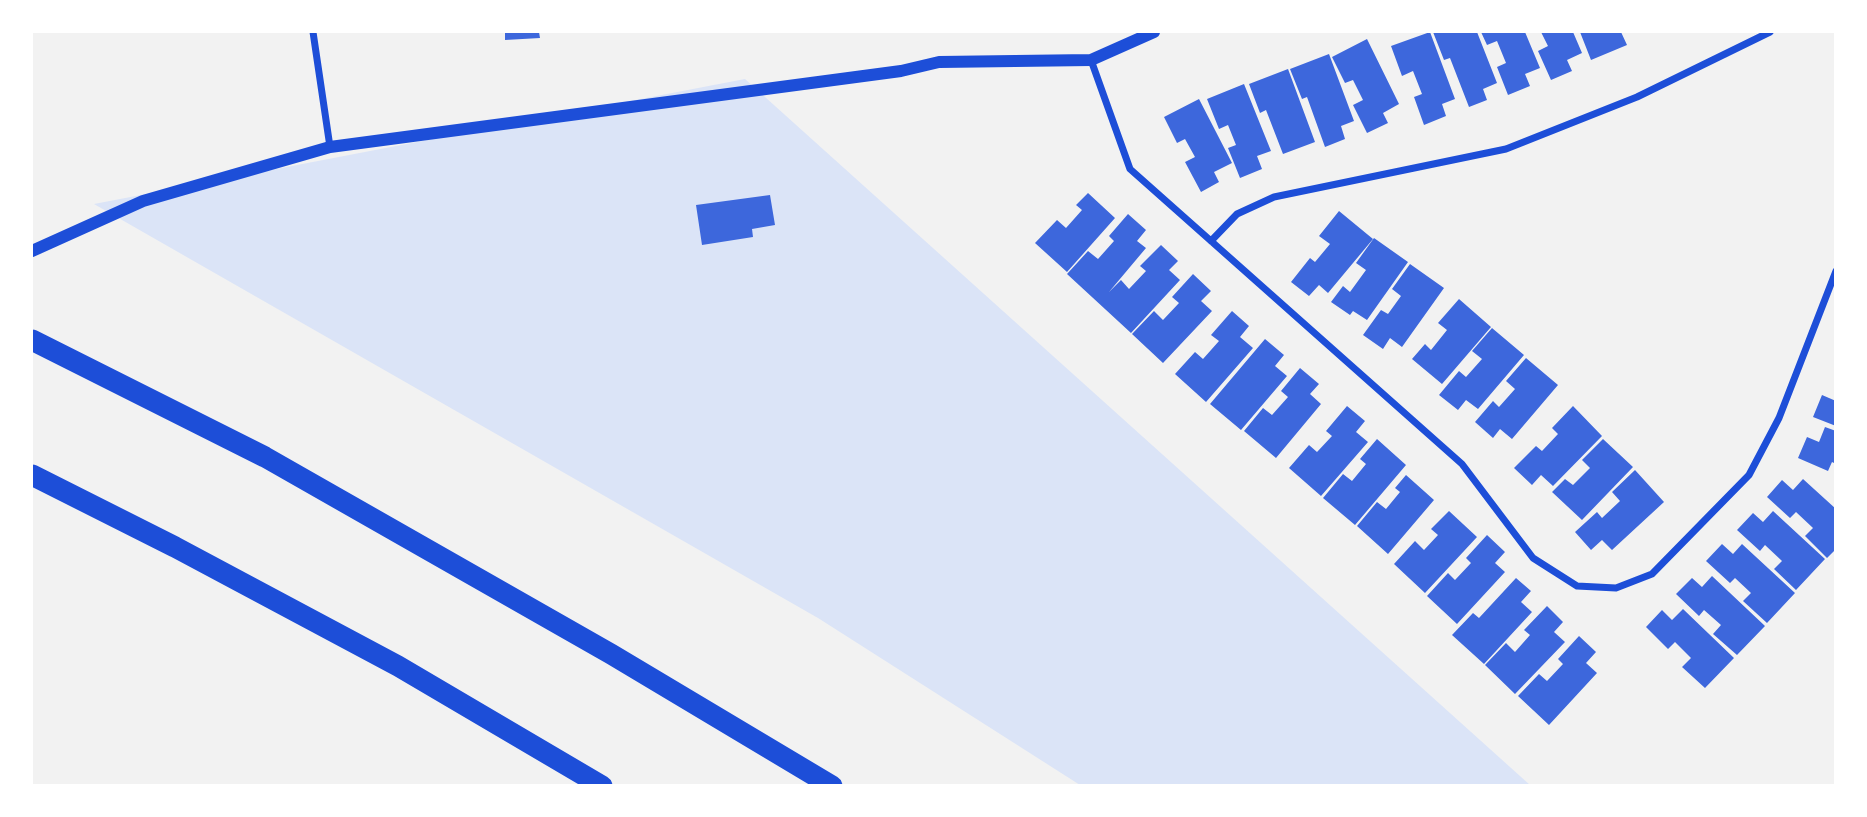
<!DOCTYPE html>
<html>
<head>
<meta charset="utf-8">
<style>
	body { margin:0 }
	#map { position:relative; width:1867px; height:817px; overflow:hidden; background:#f2f2f2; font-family:Poppins,sans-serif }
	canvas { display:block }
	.frame { position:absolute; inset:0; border:33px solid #fff; pointer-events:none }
</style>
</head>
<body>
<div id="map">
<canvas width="1867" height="817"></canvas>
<div class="frame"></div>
</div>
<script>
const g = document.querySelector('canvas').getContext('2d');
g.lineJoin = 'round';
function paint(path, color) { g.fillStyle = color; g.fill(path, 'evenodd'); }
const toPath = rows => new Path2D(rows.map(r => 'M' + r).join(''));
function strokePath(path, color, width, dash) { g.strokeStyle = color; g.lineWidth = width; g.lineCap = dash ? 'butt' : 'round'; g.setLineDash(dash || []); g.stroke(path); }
const green = toPath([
	[745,79,1530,785,1080,785,818,618,94,204]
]);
const building = toPath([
	[505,32,539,32,540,38,505,40],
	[1430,32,1455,99,1442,104,1446,116,1424,125,1414,97,1422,94,1413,71,1402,76,1391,46],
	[1433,32,1477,32,1497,83,1483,89,1487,100,1469,107,1450,58,1444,60],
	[1481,32,1525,32,1540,68,1525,74,1530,86,1508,95,1497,67,1506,63,1497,41,1487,45],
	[1541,32,1573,32,1582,53,1567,60,1572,71,1551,80,1538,51,1548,46],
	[1580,32,1621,32,1627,45,1591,60],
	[1367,39,1399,104,1383,113,1388,123,1367,133,1353,105,1363,100,1353,80,1345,83,1332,57],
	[1329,54,1354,121,1341,126,1345,139,1325,147,1307,97,1302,99,1290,69],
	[1288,69,1315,142,1283,154,1266,110,1260,113,1249,84],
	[1244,84,1271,151,1257,156,1262,169,1240,178,1228,148,1236,145,1228,125,1219,129,1207,99],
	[1199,99,1232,163,1214,172,1219,182,1201,192,1185,162,1195,157,1185,139,1177,143,1164,117],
	[1088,193,1115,218,1067,272,1035,243,1057,220,1066,228,1082,210,1076,205],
	[770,195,775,225,752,229,753,237,702,245,696,205],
	[1339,211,1373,239,1328,293,1319,285,1309,296,1291,282,1310,258,1315,262,1330,244,1319,236],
	[1128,214,1146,230,1137,241,1146,248,1109,292,1121,280,1129,289,1146,271,1140,266,1161,245,1178,261,1169,270,1180,280,1131,333,1067,274,1088,251,1098,259,1114,241,1109,236],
	[1374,238,1408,262,1367,320,1353,311,1350,315,1331,302,1343,286,1350,292,1366,270,1356,263],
	[1410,264,1444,288,1402,347,1390,338,1383,349,1363,335,1381,310,1388,314,1401,296,1392,289],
	[1193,274,1211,291,1201,301,1212,311,1163,363,1132,334,1154,311,1163,320,1179,303,1172,297],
	[1459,299,1491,327,1442,384,1412,359,1425,344,1431,350,1447,330,1438,323],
	[1232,311,1249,326,1240,337,1253,348,1206,402,1175,374,1195,352,1203,359,1219,341,1211,335],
	[1492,328,1524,355,1478,409,1466,400,1458,410,1439,395,1459,371,1466,377,1482,359,1472,351],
	[1265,339,1284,355,1275,366,1287,376,1241,430,1210,404],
	[1526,358,1558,385,1512,439,1500,429,1493,438,1475,422,1493,401,1499,407,1515,389,1506,381],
	[1300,368,1319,384,1310,394,1321,404,1276,458,1244,431,1263,408,1272,415,1288,397,1281,391],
	[1822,395,1836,401,1836,426,1813,417],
	[1347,406,1365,421,1356,432,1368,442,1321,496,1289,468,1309,445,1317,452,1332,436,1326,431],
	[1573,406,1602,436,1553,486,1541,475,1532,485,1514,468,1536,446,1542,451,1558,434,1552,428],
	[1825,427,1836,431,1836,464,1832,462,1828,471,1798,458,1807,437,1819,442],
	[1377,439,1406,465,1355,525,1323,498,1343,474,1352,481,1366,464,1360,459],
	[1603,439,1633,467,1582,520,1552,492,1565,479,1573,485,1590,468,1582,460],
	[1635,470,1664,502,1612,550,1602,540,1591,550,1575,532,1597,512,1602,518,1620,501,1612,492],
	[1406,475,1434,500,1388,554,1357,526,1377,502,1386,509,1400,492,1395,488],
	[1803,479,1836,509,1836,549,1827,558,1805,536,1813,528,1796,512,1790,518,1767,497,1782,480,1793,490],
	[1449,511,1477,537,1425,593,1394,564,1415,541,1424,550,1438,535,1431,529],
	[1773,511,1825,559,1796,590,1774,569,1782,561,1765,545,1760,551,1737,530,1753,513,1763,522],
	[1487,535,1505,552,1495,563,1505,572,1457,624,1427,596,1448,573,1455,580,1471,563,1466,558],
	[1722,544,1733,554,1742,544,1795,593,1767,623,1743,601,1751,593,1735,578,1730,583,1706,561],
	[1712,576,1765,626,1737,655,1713,634,1721,625,1704,610,1699,616,1676,594,1692,578,1702,587],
	[1516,578,1531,591,1521,602,1532,612,1484,664,1452,635,1473,613,1479,618],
	[1547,606,1563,622,1554,632,1565,642,1515,694,1485,665,1506,643,1515,652,1530,635,1524,630],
	[1683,609,1734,658,1705,688,1682,667,1691,658,1675,642,1668,649,1646,627,1662,610,1672,620],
	[1579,636,1596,652,1586,663,1597,673,1549,725,1518,696,1539,674,1547,681,1563,664,1558,659]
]);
const minor = toPath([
	[313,32,330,147],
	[1091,60,1130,169,1462,464,1533,558,1577,586,1616,588,1652,574,1749,475,1779,418,1836,271],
	[1211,241,1237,214,1274,197,1506,149,1637,97,1770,32]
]);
const tertiary = toPath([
	[32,251,143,201,330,147,901,71,939,62,1091,60,1154,32]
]);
const motorway = toPath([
	[32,340,265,457,611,654,832,786],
	[32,475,175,547,398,666,602,786]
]);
paint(green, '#dbe4f7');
paint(building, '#3d67dc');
strokePath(minor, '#1d4ed8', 7);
strokePath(tertiary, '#1d4ed8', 12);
strokePath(motorway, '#1d4ed8', 21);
</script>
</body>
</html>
